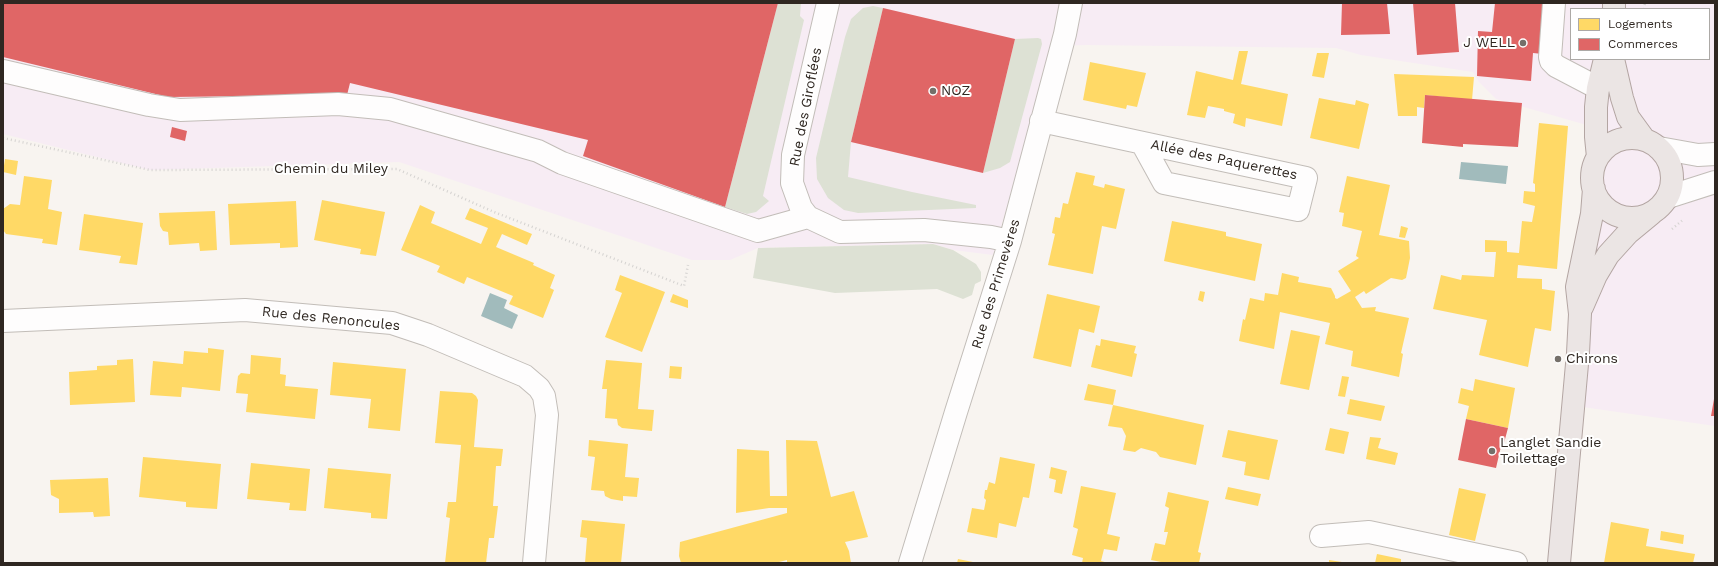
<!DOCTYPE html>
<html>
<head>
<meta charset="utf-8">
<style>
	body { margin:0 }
	#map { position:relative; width:1718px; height:566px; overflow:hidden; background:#f8f4f0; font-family:"Work Sans",sans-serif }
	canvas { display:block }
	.frame { position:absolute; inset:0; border:4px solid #2f2721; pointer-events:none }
	.legend { position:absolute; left:1570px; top:8px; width:140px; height:52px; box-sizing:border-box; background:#fff; border:1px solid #aca9a6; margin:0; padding:5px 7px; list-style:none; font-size:12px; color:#2f2721 }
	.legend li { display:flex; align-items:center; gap:8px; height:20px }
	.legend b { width:20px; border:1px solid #aca9a6 }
</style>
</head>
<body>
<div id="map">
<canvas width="1718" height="566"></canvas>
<div class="frame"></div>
<ul class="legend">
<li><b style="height:11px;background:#ffd966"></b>Logements</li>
<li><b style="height:11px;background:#e06666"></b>Commerces</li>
</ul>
</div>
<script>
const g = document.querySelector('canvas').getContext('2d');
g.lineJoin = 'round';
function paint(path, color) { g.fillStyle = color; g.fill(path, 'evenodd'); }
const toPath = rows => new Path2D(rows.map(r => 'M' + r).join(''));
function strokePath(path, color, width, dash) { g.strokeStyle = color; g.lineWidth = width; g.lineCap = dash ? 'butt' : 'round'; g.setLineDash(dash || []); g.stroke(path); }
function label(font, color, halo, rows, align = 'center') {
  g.font = font + ' "Work Sans",sans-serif'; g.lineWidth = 4; g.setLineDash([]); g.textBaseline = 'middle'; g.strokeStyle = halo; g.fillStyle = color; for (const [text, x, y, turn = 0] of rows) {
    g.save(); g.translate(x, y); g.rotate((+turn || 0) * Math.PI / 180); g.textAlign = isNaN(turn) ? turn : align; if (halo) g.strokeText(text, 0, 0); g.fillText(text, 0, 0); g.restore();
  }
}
const commercial = toPath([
	[3,3,1715,3,1715,426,1569,405,1611,132,1496,99,1479,82,1473,72,1361,55,1336,48,1087,45,1053,46,993,255,953,250,933,244,758,248,730,260,692,260,399,162,150,170,3,134],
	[1571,9,1709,9,1709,59,1571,59]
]);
const green = toPath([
	[778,3,801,3,800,16,804,20,763,196,769,201,756,212,747,214,725,207],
	[873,6,883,8,851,142,848,177,912,192,976,205,976,208,858,213,844,210,828,198,817,179,816,158,845,37,851,19,863,8],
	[1038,38,1041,39,1042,44,1010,162,1000,168,983,173,1015,39],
	[933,244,953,250,976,264,981,272,981,281,975,284,972,295,963,299,937,289,835,293,753,278,758,248]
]);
const water = toPath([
	[1461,162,1508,166,1506,184,1459,179],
	[490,293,507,300,504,308,518,315,512,329,481,316]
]);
const homes = toPath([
	[1239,51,1248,51,1241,84,1288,94,1282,126,1246,118,1245,127,1233,123,1235,114,1224,111,1224,109,1208,106,1205,118,1187,115,1196,71,1233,80],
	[1317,53,1329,53,1324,78,1312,76],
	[1090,62,1146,73,1137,107,1127,105,1126,109,1083,100],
	[1394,74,1474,77,1472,100,1425,95,1424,108,1417,107,1417,116,1398,116],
	[1319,98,1355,105,1356,100,1369,104,1359,149,1310,138],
	[1539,123,1568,126,1557,269,1518,265,1517,278,1542,279,1542,289,1555,291,1551,331,1535,328,1528,367,1479,355,1487,320,1433,309,1441,275,1461,280,1462,275,1494,277,1496,252,1485,252,1485,240,1507,241,1507,252,1519,253,1522,221,1532,222,1535,206,1523,203,1524,191,1535,192,1535,184,1533,183],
	[5,159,18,161,16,175,3,172],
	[1076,172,1095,176,1093,185,1104,188,1105,184,1125,189,1116,229,1102,226,1093,274,1048,265,1055,234,1052,233,1055,217,1060,218,1063,203,1068,204],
	[24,176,52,180,48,209,62,212,57,245,42,243,43,239,6,234,3,230,3,209,10,204,20,205],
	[1347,176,1390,185,1379,235,1409,241,1410,258,1406,278,1402,280,1391,278,1366,294,1364,291,1355,297,1362,308,1376,307,1375,311,1409,318,1401,353,1403,354,1399,377,1351,366,1353,351,1325,344,1330,323,1280,312,1274,349,1239,341,1243,319,1245,320,1250,298,1264,301,1265,293,1278,295,1282,273,1299,277,1298,282,1331,288,1335,296,1335,298,1337,299,1351,291,1338,271,1359,258,1356,256,1362,231,1342,226,1344,213,1339,212],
	[322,200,385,212,376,256,360,254,361,249,314,240],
	[296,201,298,247,280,248,280,243,230,245,228,204],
	[420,205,435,212,431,223,481,244,488,228,465,219,470,208,532,234,527,245,502,234,496,247,534,263,533,265,555,275,550,288,554,290,543,318,509,304,513,296,467,277,464,284,437,272,440,266,401,250],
	[215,211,217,250,200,251,199,243,169,245,168,232,163,231,160,226,159,213],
	[84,214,143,223,137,265,119,263,121,256,79,250],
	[1172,221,1226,232,1226,236,1262,244,1255,281,1164,261],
	[1401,226,1408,228,1405,238,1399,237],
	[620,275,665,292,642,352,605,337,622,293,615,290],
	[1200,291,1205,292,1203,302,1198,300],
	[673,294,688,300,688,308,670,302],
	[1047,294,1100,306,1094,333,1079,329,1071,367,1033,358],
	[1291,330,1320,336,1309,390,1280,384],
	[1101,339,1136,346,1134,353,1137,354,1132,377,1091,367,1096,345,1100,346],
	[208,348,224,350,220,391,182,387,181,397,150,395,153,361,183,364,184,351,208,353],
	[251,355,281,358,280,374,286,375,285,386,318,389,315,419,246,412,248,394,236,393,238,376,241,373,250,374],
	[133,359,135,402,70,405,69,372,97,370,97,366,117,365,117,360],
	[606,360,642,363,638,409,654,410,652,431,622,428,618,425,617,419,605,418,607,389,602,389],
	[333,362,406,369,400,431,368,428,371,399,330,395],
	[670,366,682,367,681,379,669,378],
	[1342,376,1349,377,1345,397,1338,396],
	[1475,379,1515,388,1508,428,1466,419,1469,406,1458,403,1461,388,1473,391],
	[1088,384,1116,390,1113,405,1084,400],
	[440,391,472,393,476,396,478,400,474,447,503,449,501,466,496,466,493,506,498,506,494,538,489,538,486,563,445,563,450,518,446,517,448,502,456,502,461,445,435,443],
	[1350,399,1385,406,1381,421,1347,414],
	[1113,405,1204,425,1196,465,1160,457,1156,452,1141,448,1135,452,1123,450,1126,436,1122,428,1108,426],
	[1330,428,1349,432,1344,454,1325,450],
	[1228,430,1278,440,1269,480,1244,475,1246,462,1222,457],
	[1370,437,1381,438,1378,448,1398,453,1395,465,1366,459],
	[589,440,628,444,625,477,639,478,637,497,623,496,623,501,611,499,605,496,604,491,591,490,595,457,588,456],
	[786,440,817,441,831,497,854,491,868,537,845,542,849,551,851,563,787,563,787,560,775,563,681,563,679,556,680,542,787,513,787,508,769,508,736,513,737,449,769,451,770,496,787,496],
	[143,457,221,464,217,509,186,507,186,502,139,497],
	[1000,457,1035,464,1029,498,1023,497,1016,527,999,523,997,538,967,532,972,508,984,510,986,500,984,498,985,490,987,490,989,482,995,484],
	[251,463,310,469,306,511,289,510,290,503,247,499],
	[1051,467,1067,471,1062,494,1054,492,1056,480,1049,478],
	[328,468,391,474,387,519,371,518,371,513,324,508],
	[108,478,110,516,94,517,93,512,59,513,59,499,51,495,50,480],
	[1081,486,1116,493,1107,534,1120,537,1117,551,1104,549,1101,561,1108,563,1082,563,1083,558,1072,555,1078,529,1073,527],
	[1228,487,1261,494,1258,506,1225,499],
	[1459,488,1486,494,1475,541,1449,535],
	[1168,492,1209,501,1198,552,1201,553,1199,563,1166,563,1151,560,1155,543,1165,545,1168,532,1164,532,1169,508,1165,506],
	[582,520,625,524,621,563,585,563,587,538,580,537],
	[1611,522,1649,529,1646,546,1695,554,1693,563,1604,563],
	[1661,531,1684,535,1683,544,1660,540],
	[1377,554,1401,559,1401,563,1375,563],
	[958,559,973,562,973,563,957,563],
	[1329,560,1342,562,1342,563,1329,563]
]);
const shops = toPath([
	[3,3,778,3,725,207,583,156,588,140,350,83,347,95,168,97,3,57],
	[1342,3,1387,3,1390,34,1341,35],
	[1413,3,1455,3,1459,52,1417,55],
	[1495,3,1549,3,1543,54,1533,53,1531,81,1477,76,1478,31,1492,32],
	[883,8,1015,39,983,173,851,142],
	[1425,95,1522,103,1518,147,1463,144,1463,147,1422,143],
	[172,127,187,131,185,141,170,137],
	[1714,399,1715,399,1715,416,1711,416],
	[1466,419,1508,428,1504,443,1502,442,1496,468,1458,460]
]);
const path = toPath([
	[1644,9,1645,3],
	[3,138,150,170,397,169,494,212,684,286,688,265],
	[1672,229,1684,219]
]);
const minor = toPath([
	[828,3,793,155,792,183,801,208,808,217,840,232,924,230,991,237,1010,241],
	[1554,3,1550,57,1551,61,1556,66,1598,88],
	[3,71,149,105,180,110,338,104,390,109,538,151,562,163,758,231,808,217],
	[1041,121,1306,178,1298,210,1164,183,1142,143],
	[1659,148,1698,155,1715,154],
	[1668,197,1715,182],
	[3,321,245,310,392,323,428,335,525,376,539,388,544,396,547,415,534,563],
	[1321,536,1369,532,1516,563],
	[910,563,956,412,1010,241,1065,34,1071,3]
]);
const major = toPath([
	[1614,9,1614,3],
	[1613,59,1622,98,1628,117,1644,139],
	'1592 178a40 40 0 1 1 80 0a40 40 0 1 1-80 0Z',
	[1598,157,1596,137,1596,107,1598,88,1605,59],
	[1582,307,1596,275,1608,255,1628,233,1651,214],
	[1559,563,1578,353,1580,314,1577,287,1592,214,1594,189]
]);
const markers = [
	[1523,43,4,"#756f69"],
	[933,91,4,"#756f69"],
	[1558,359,4,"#756f69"],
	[1492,451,4,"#756f69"]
];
const poiNames = [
	["J WELL",1515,43,"right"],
	["NOZ",941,91],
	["Chirons",1566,359],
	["Langlet Sandie",1500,443],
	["Toilettage",1500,459]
];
const streetNames = [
	["Rue des Giroflées",806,107,-79],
	["Allée des Paquerettes",1224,160,12],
	["Chemin du Miley",331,169],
	["Rue des Primevères",996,284,-73],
	["Rue des Renoncules",331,319,6]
];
paint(commercial, '#f7ecf4');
paint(green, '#dde1d4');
paint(water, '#a1bbbc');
paint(homes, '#ffd966');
paint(shops, '#e06666');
strokePath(minor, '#c2bdb8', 24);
strokePath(major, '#b3a5a2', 24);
strokePath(path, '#d4d2d0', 2.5, [1, 3]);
strokePath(minor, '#fefdfd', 22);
strokePath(major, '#ebe5e4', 22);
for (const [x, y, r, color] of markers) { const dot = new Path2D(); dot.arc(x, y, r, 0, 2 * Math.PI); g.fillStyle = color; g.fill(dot); strokePath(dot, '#fff', 1.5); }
label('14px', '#2f2721', '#fff', poiNames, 'left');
label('14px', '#2f2721', '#fff', streetNames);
</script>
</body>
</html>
